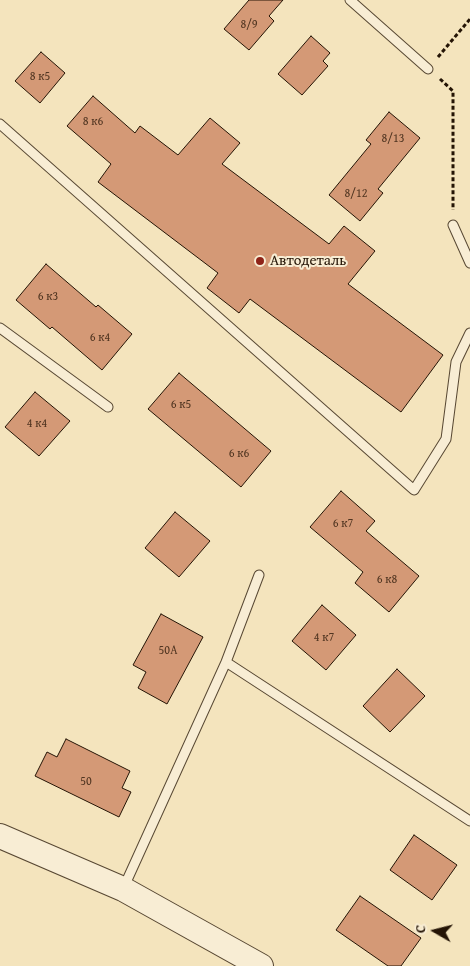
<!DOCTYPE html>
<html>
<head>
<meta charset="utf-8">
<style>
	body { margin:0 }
	#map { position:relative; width:470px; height:966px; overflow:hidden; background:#f4e4bd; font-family:"Gentium Book Plus",serif }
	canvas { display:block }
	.north { position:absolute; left:410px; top:906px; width:50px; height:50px; -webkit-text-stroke:4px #f8edd4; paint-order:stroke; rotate:278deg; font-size:14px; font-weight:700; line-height:20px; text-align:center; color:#241405 }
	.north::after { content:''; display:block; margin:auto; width:18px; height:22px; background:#241405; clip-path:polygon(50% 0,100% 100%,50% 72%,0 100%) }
</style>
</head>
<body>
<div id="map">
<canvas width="470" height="966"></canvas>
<div class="north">С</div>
</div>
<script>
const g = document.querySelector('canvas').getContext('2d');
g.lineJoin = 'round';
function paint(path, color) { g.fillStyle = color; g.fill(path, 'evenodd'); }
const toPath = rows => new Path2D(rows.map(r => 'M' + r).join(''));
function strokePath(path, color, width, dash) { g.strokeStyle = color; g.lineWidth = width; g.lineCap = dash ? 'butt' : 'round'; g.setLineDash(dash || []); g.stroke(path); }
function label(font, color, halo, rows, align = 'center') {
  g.font = font + ' "Gentium Book Plus",serif'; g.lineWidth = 4; g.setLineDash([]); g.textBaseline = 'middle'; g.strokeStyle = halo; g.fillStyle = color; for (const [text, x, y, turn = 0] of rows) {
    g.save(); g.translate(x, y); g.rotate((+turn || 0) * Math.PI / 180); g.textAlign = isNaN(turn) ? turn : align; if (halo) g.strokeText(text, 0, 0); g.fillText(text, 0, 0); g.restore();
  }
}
const building = toPath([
	[249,0,283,0,269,16,274,21,249,50,224,29,249,0],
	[311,36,330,53,323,61,328,66,302,95,278,74,311,36],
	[41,52,65,73,40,103,15,81,41,52],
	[93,96,135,133,140,126,178,155,210,118,240,143,222,164,329,244,344,226,375,251,348,284,443,355,401,412,250,299,239,313,207,288,218,273,98,182,111,164,67,126,93,96],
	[389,112,420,138,378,189,383,193,360,221,329,195,371,144,366,140,389,112],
	[46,264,96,307,98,305,132,334,102,370,52,327,50,329,16,300,46,264],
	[179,373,271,451,241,487,148,409,179,373],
	[35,392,70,421,39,456,5,427,35,392],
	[341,491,375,521,366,531,419,576,389,612,355,583,363,572,310,527,341,491],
	[175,512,210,541,179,577,145,548,175,512],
	[322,605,356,635,326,670,292,641,322,605],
	[161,614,203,637,167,704,138,688,146,672,133,665,161,614],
	[397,669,425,696,390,732,363,706,397,669],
	[66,739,130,771,122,788,131,792,119,817,35,776,47,752,57,757,66,739],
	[414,835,457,865,432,900,390,870,414,835],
	[360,896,421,938,401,966,388,966,336,930,360,896]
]);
const path = toPath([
	[438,57,470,19],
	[440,79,453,91,453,210]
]);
const service = toPath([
	[350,0,428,69],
	[0,124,414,490,446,439,456,362,470,333],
	[453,225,470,263],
	[0,328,108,407],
	[226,662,470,821],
	[123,889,226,662,259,575]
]);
const tertiary = toPath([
	[0,836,123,889,261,966]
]);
const markers = [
	[260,261,5,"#8f2418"]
];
const numberNames = [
	["8/9",249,25],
	["8 к5",40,77],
	["8 к6",93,122],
	["8/13",393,139],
	["8/12",356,194],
	["6 к3",48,297],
	["6 к4",100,338],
	["6 к5",181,405],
	["4 к4",37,424],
	["6 к6",239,454],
	["6 к7",343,524],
	["6 к8",387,580],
	["4 к7",324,638],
	["50А",168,651],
	["50",86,782]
];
const poiNames = [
	["Автодеталь",270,261]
];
paint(building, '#d49976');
strokePath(building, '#241405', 1);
strokePath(service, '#584833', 11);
strokePath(tertiary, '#584833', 26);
strokePath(path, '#241405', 3, [4, 2.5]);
strokePath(service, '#f8edd4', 9);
strokePath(tertiary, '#f8edd4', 24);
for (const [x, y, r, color] of markers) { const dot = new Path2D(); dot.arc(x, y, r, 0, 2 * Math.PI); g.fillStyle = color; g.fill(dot); strokePath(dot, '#f8edd4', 2); }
label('12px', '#503521', null, numberNames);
label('15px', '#241405', '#f8edd4', poiNames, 'left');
</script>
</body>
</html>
